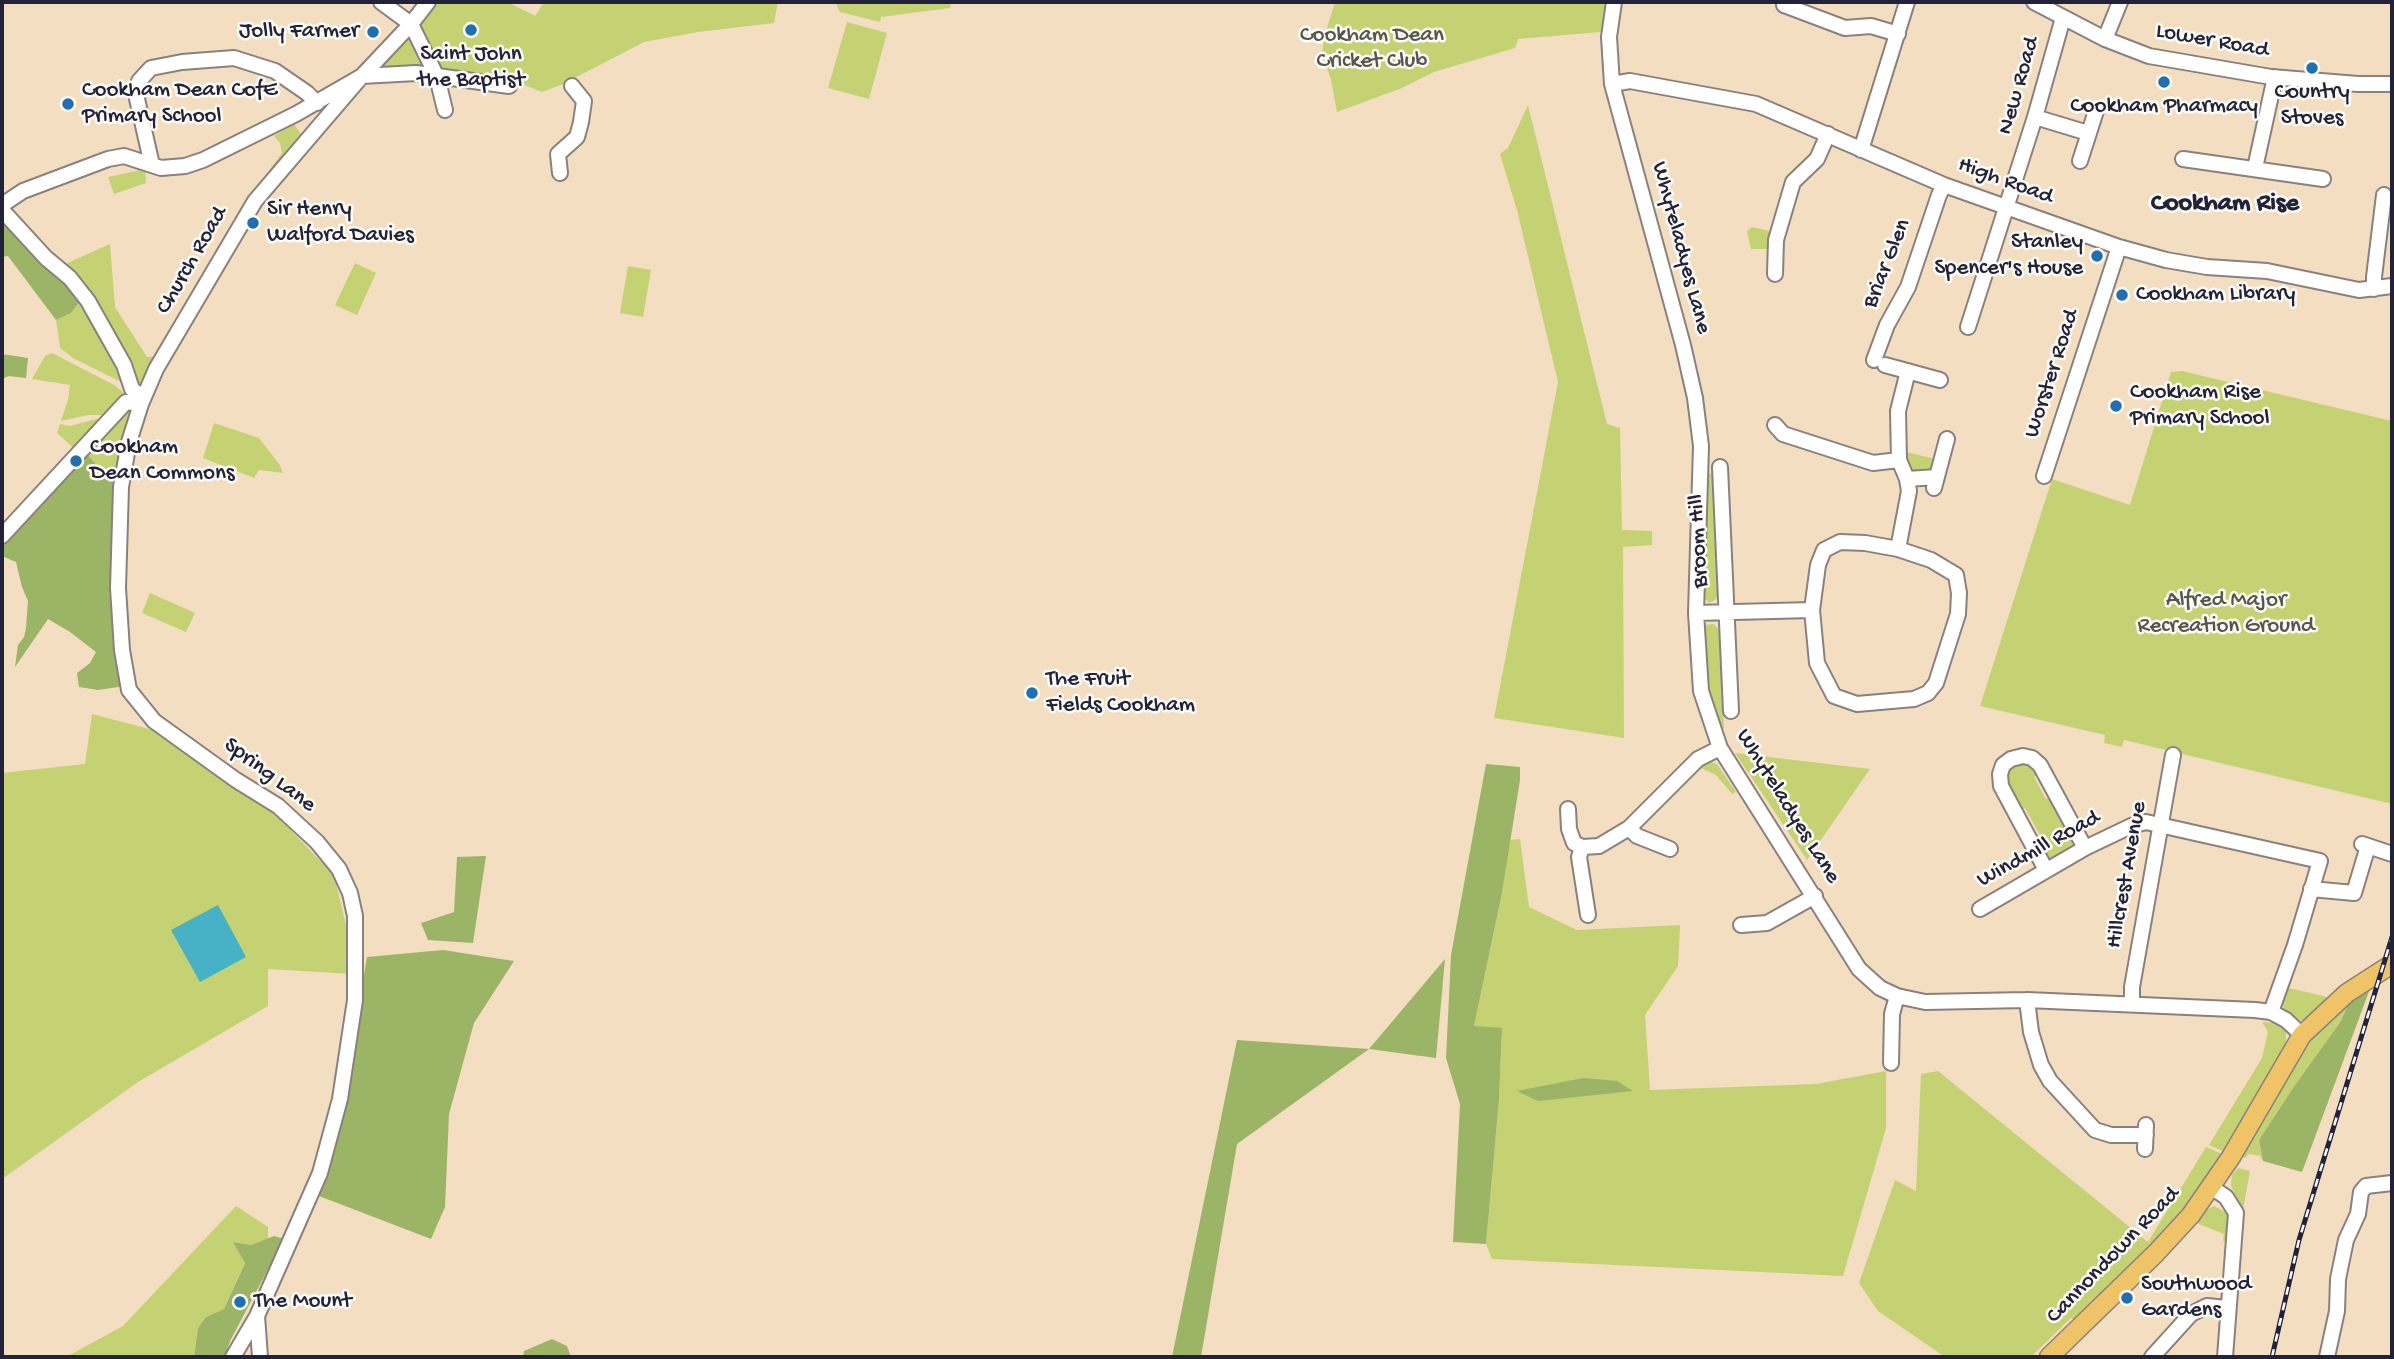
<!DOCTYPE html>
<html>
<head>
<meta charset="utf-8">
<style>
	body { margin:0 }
	#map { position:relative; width:2394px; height:1359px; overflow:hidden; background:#f3dec2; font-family:"Gochi Hand",sans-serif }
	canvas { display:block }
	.frame { position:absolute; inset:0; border:4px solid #22223b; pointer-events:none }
</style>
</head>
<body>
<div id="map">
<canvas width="2394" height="1359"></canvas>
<div class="frame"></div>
</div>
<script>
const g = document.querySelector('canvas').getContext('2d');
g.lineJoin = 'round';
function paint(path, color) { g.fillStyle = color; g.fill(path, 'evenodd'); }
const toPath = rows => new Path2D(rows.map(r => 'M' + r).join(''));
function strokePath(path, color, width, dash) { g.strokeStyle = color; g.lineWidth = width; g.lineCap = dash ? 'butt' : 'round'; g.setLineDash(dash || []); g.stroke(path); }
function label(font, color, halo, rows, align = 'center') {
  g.font = font + ' "Gochi Hand",sans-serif'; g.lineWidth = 5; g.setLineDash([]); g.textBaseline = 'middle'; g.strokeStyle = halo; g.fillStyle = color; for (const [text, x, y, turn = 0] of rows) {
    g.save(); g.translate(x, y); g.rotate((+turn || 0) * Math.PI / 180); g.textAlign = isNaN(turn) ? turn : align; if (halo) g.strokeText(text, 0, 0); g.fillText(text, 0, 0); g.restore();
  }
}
const green = toPath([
	[433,2,508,2,535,16,544,2,778,2,774,23,698,32,644,42,563,84,542,92,506,78,445,74,436,70,417,29,432,9,431,6],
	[835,2,952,2,950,8,881,17,880,22,840,12],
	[1335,2,1606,2,1601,32,1518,39,1515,48,1434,72,1402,88,1337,112,1331,80,1322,53,1324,38],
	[847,22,887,33,869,99,828,88],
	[408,38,411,38,423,67,420,69,375,70],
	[1528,105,1607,424,1620,428,1622,530,1652,531,1652,545,1623,547,1624,738,1494,718,1558,382,1517,210,1500,154,1508,148],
	[294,124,304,139,269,179,264,177,282,153,280,143,274,136],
	[145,169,146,183,114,194,108,177],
	[1752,227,1774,232,1769,249,1751,249,1747,231],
	[110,244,115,307,147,357,156,357,141,383,136,384,63,265],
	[355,263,376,273,357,315,335,305],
	[628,266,651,270,643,317,620,313],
	[80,301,112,354,125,384,73,358,60,348,56,320,71,313],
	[52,353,114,385,123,392,124,396,105,415,88,415,61,421,68,400,70,385,32,379,45,356],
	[2182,371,2392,421,2392,804,2124,740,2122,747,2104,743,2105,735,1980,706,2052,479,2130,505,2171,372],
	[127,409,131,409,133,413,117,477,101,470,87,454],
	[96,419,101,419,78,452,57,433,60,424,70,426],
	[214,423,259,438,279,464,283,473,259,470,254,478,203,458],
	[1906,452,1936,459,1934,466,1927,472,1914,473,1909,468],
	[1707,472,1716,476,1719,595,1715,600,1709,603,1704,597],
	[150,593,195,613,186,632,142,613],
	[1714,624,1719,630,1724,729,1719,728,1707,688,1702,631,1705,625],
	[92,714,157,731,277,816,334,875,346,925,352,974,268,969,268,1006,138,1082,2,1179,2,773,85,764],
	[1735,753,1794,760,1870,769,1807,860],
	[1707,761,1717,764,1736,792,1732,794,1716,775,1701,768,1703,763],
	[2029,761,2040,773,2034,777,2046,799,2052,796,2078,846,2051,862,2045,859,2036,843,2042,839,2025,808,2018,811,2003,784,2011,763],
	[1520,839,1529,907,1577,930,1680,925,1678,966,1645,1015,1650,1090,1816,1084,1886,1071,1886,1128,1843,1276,1492,1259,1486,1244,1499,1100,1502,1029,1474,1026,1502,893,1510,840],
	[2285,987,2327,997,2313,1015,2303,1020,2297,1020,2285,1011,2283,1006],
	[2350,1000,2341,1021,2295,1085,2259,1140,2263,1161,2260,1156,2249,1154,2245,1158,2241,1157,2267,1116,2294,1056,2306,1041],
	[2262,1022,2275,1023,2286,1031,2286,1044,2225,1152,2209,1145,2262,1058,2268,1032],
	[1938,1071,2148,1242,2206,1147,2224,1155,2186,1210,2154,1245,2149,1243,2150,1245,2076,1321,2071,1318,2031,1357,1945,1357,1878,1311,1859,1283,1895,1180,1916,1191,1921,1074],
	[2238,1168,2250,1171,2243,1210,2231,1186,2232,1175],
	[236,1206,268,1227,268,1239,251,1245,234,1242,245,1262,224,1309,206,1317,198,1328,194,1357,66,1357,123,1326],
	[2214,1206,2227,1213,2229,1220,2227,1241,2223,1241,2224,1234,2194,1222,2203,1211]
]);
const forest = toPath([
	[2,220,73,289,80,301,71,313,56,320,8,256,2,257],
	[2,354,28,358,26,378,9,376,2,379],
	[87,454,101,470,117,477,114,642,116,660,125,686,98,690,79,687,77,673,90,663,96,652,70,632,48,619,15,667,18,645,24,637,26,628,28,601,22,587,16,562,2,556,2,545,38,510],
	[1486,764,1520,767,1520,780,1502,893,1474,1026,1502,1028,1499,1100,1486,1244,1453,1242,1460,1104,1446,1058,1451,955],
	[486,856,473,943,428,940,421,923,454,912,457,857],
	[443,950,514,961,474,1023,449,1114,445,1207,431,1239,319,1196,321,1174,360,999,367,957],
	[1445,959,1436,1058,1369,1049,1237,1144,1201,1357,1172,1357,1237,1040,1369,1049],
	[2371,986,2302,1172,2263,1161,2259,1140,2295,1085,2341,1021,2350,1000],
	[1583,1078,1617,1081,1633,1091,1538,1101,1517,1091],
	[274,1236,284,1239,230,1341,225,1357,194,1357,198,1328,206,1317,224,1309,245,1263,233,1242,251,1245],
	[552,1339,567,1346,571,1357,523,1357,524,1351]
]);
const water = toPath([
	[218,905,246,957,200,982,171,930]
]);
const minor = toPath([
	[381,2,411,24,437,77,445,110],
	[1614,2,1609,37,1612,84,1683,345,1695,398,1701,446,1696,613,1701,691,1720,748,1859,969,1880,988,1897,996,1925,1002,2027,1000,2255,1010,2271,1012,2286,1020,2302,1035],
	[2034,2,2105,39,2149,56,2271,77,2358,84,2392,84],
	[1784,5,1845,28,1871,26,1898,34],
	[2105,39,2120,2],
	[1612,84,1630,81,1756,104,1944,185,2119,247,2166,260,2207,267,2267,271,2359,290,2392,286],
	[2035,117,2088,133],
	[1861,150,1907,2],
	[2183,159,2323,179],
	[2080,161,2096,111],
	[152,165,137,99,139,81,151,68,182,62,234,58,275,71,307,93,317,103],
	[2255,168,2275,77],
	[560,173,558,154,577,137,581,122,584,101,572,86],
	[2,205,23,191,108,159,124,156,161,168,185,166,203,160,296,114,362,76,416,73,509,86],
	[2,210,46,258,70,278,88,301,124,365,132,389,143,398],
	[1775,274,1776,240,1793,182,1817,159,1828,134],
	[2374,289,2374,277,2384,195],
	[1968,327,2035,117,2063,18],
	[1874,360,1887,325,1908,287,1939,195,1944,185],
	[1885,365,1940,380],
	[141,404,129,442,121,487,118,588,122,650,129,690,154,721,236,780,278,806,317,842,339,869,350,893,355,916,355,1000,340,1099,320,1173,257,1316,233,1357],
	[1775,425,1783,434,1873,463,1899,460],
	[1720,467,1731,711],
	[2044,476,2119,247],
	[1907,479,1937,477],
	[1934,488,1947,439],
	[2,536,126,402,141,404,156,369,255,201,362,76,411,24,428,2],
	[1898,549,1909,491,1907,479,1899,460,1898,411,1908,371],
	[1696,613,1812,610,1818,565,1824,550,1840,542,1865,543,1898,549,1931,560,1956,575,1959,593,1958,614,1936,683,1928,693,1914,699,1857,704,1834,696,1817,663,1812,610],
	[1568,809,1569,829,1574,843,1582,847,1599,846,1629,828,1698,759,1720,748],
	[1629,828,1637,836,1670,849],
	[2362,844,2392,854],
	[1582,847,1579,857,1588,915],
	[2046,870,2001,786,2000,774,2003,765,2011,759,2023,756,2032,758,2040,765,2085,848],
	[2311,889,2354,893,2368,846],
	[1980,909,2085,848,2131,826,2146,822,2320,861,2295,945,2271,1012],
	[1741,925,1767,923,1815,896],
	[2027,1000,2031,1032,2041,1065,2050,1081,2095,1130,2111,1135,2146,1135],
	[2132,1004,2132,987,2173,755],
	[1891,1063,1892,1014,1897,996],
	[2145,1149,2146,1125],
	[2211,1187,2226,1197,2236,1213,2225,1357],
	[257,1316,260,1357],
	[2152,1357,2191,1314,2207,1306,2227,1308],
	[2327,1357,2337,1311,2338,1279,2346,1240,2358,1214,2361,1192,2366,1186,2392,1183]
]);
const major = toPath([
	[2049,1357,2156,1253,2191,1215,2231,1157,2302,1035,2347,993,2392,964]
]);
const rail = toPath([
	[2272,1357,2299,1240,2392,937]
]);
const markers = [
	[471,30,7,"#1f6fb2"],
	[373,32,7,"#1f6fb2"],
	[2312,68,7,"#1f6fb2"],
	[2164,82,7,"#1f6fb2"],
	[68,104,7,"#1f6fb2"],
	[253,223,7,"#1f6fb2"],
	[2097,256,7,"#1f6fb2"],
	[2122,295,7,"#1f6fb2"],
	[2116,406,7,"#1f6fb2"],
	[76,461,7,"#1f6fb2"],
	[1032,693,7,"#1f6fb2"],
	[2127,1298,7,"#1f6fb2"],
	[240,1302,7,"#1f6fb2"]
];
const poiNames = [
	["Jolly Farmer",359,32,"right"],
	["Saint John",471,55,"center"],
	["the Baptist",471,81,"center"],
	["Cookham Dean CofE",82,91],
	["Primary School",82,117],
	["Country",2312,93,"center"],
	["Stoves",2312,119,"center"],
	["Cookham Pharmacy",2164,107,"center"],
	["Sir Henry",267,210],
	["Walford Davies",267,236],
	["Stanley",2083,243,"right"],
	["Spencer's House",2083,269,"right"],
	["Cookham Library",2136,295],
	["Cookham Rise",2130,393],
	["Primary School",2130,419],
	["Cookham",90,448],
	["Dean Commons",90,474],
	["The Fruit",1046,680],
	["Fields Cookham",1046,706],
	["Southwood",2141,1285],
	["Gardens",2141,1311],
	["The Mount",254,1302]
];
const parkNames = [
	["Cookham Dean",1372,36],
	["Cricket Club",1372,62],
	["Alfred Major",2226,601],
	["Recreation Ground",2226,627]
];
const streetNames = [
	["Lower Road",2212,42,10],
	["New Road",2020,86,-74],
	["High Road",2005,182,20],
	["Whyteladyes Lane",1680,248,75],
	["Church Road",193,261,-60],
	["Briar Glen",1888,264,-68],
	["Worster Road",2053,374,-72],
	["Broom Hill",1700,541,-93],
	["Spring Lane",269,776,37],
	["Whyteladyes Lane",1787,807,58],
	["Windmill Road",2039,850,-29],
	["Hillcrest Avenue",2128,875,-80],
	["Cannondown Road",2114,1256,-46]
];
const quarterNames = [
	["Cookham Rise",2225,205]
];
paint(green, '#c5d274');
paint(forest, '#9cb466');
paint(water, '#47b1c5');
strokePath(minor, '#8a807e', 18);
strokePath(major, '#8a807e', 21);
strokePath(minor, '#fff', 14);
strokePath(major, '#efc469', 18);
strokePath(rail, '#22223b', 5);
strokePath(rail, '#fdfcf7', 2.5, [8]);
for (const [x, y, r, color] of markers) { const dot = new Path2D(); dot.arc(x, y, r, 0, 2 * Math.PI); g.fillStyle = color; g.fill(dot); strokePath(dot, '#fdfcf7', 2.5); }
label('23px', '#22223b', '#fdfcf7', poiNames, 'left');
label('23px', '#53574c', '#fdfcf7', parkNames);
label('23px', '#22223b', '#fdfcf7', streetNames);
label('bold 26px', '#22223b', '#fdfcf7', quarterNames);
</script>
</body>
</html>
